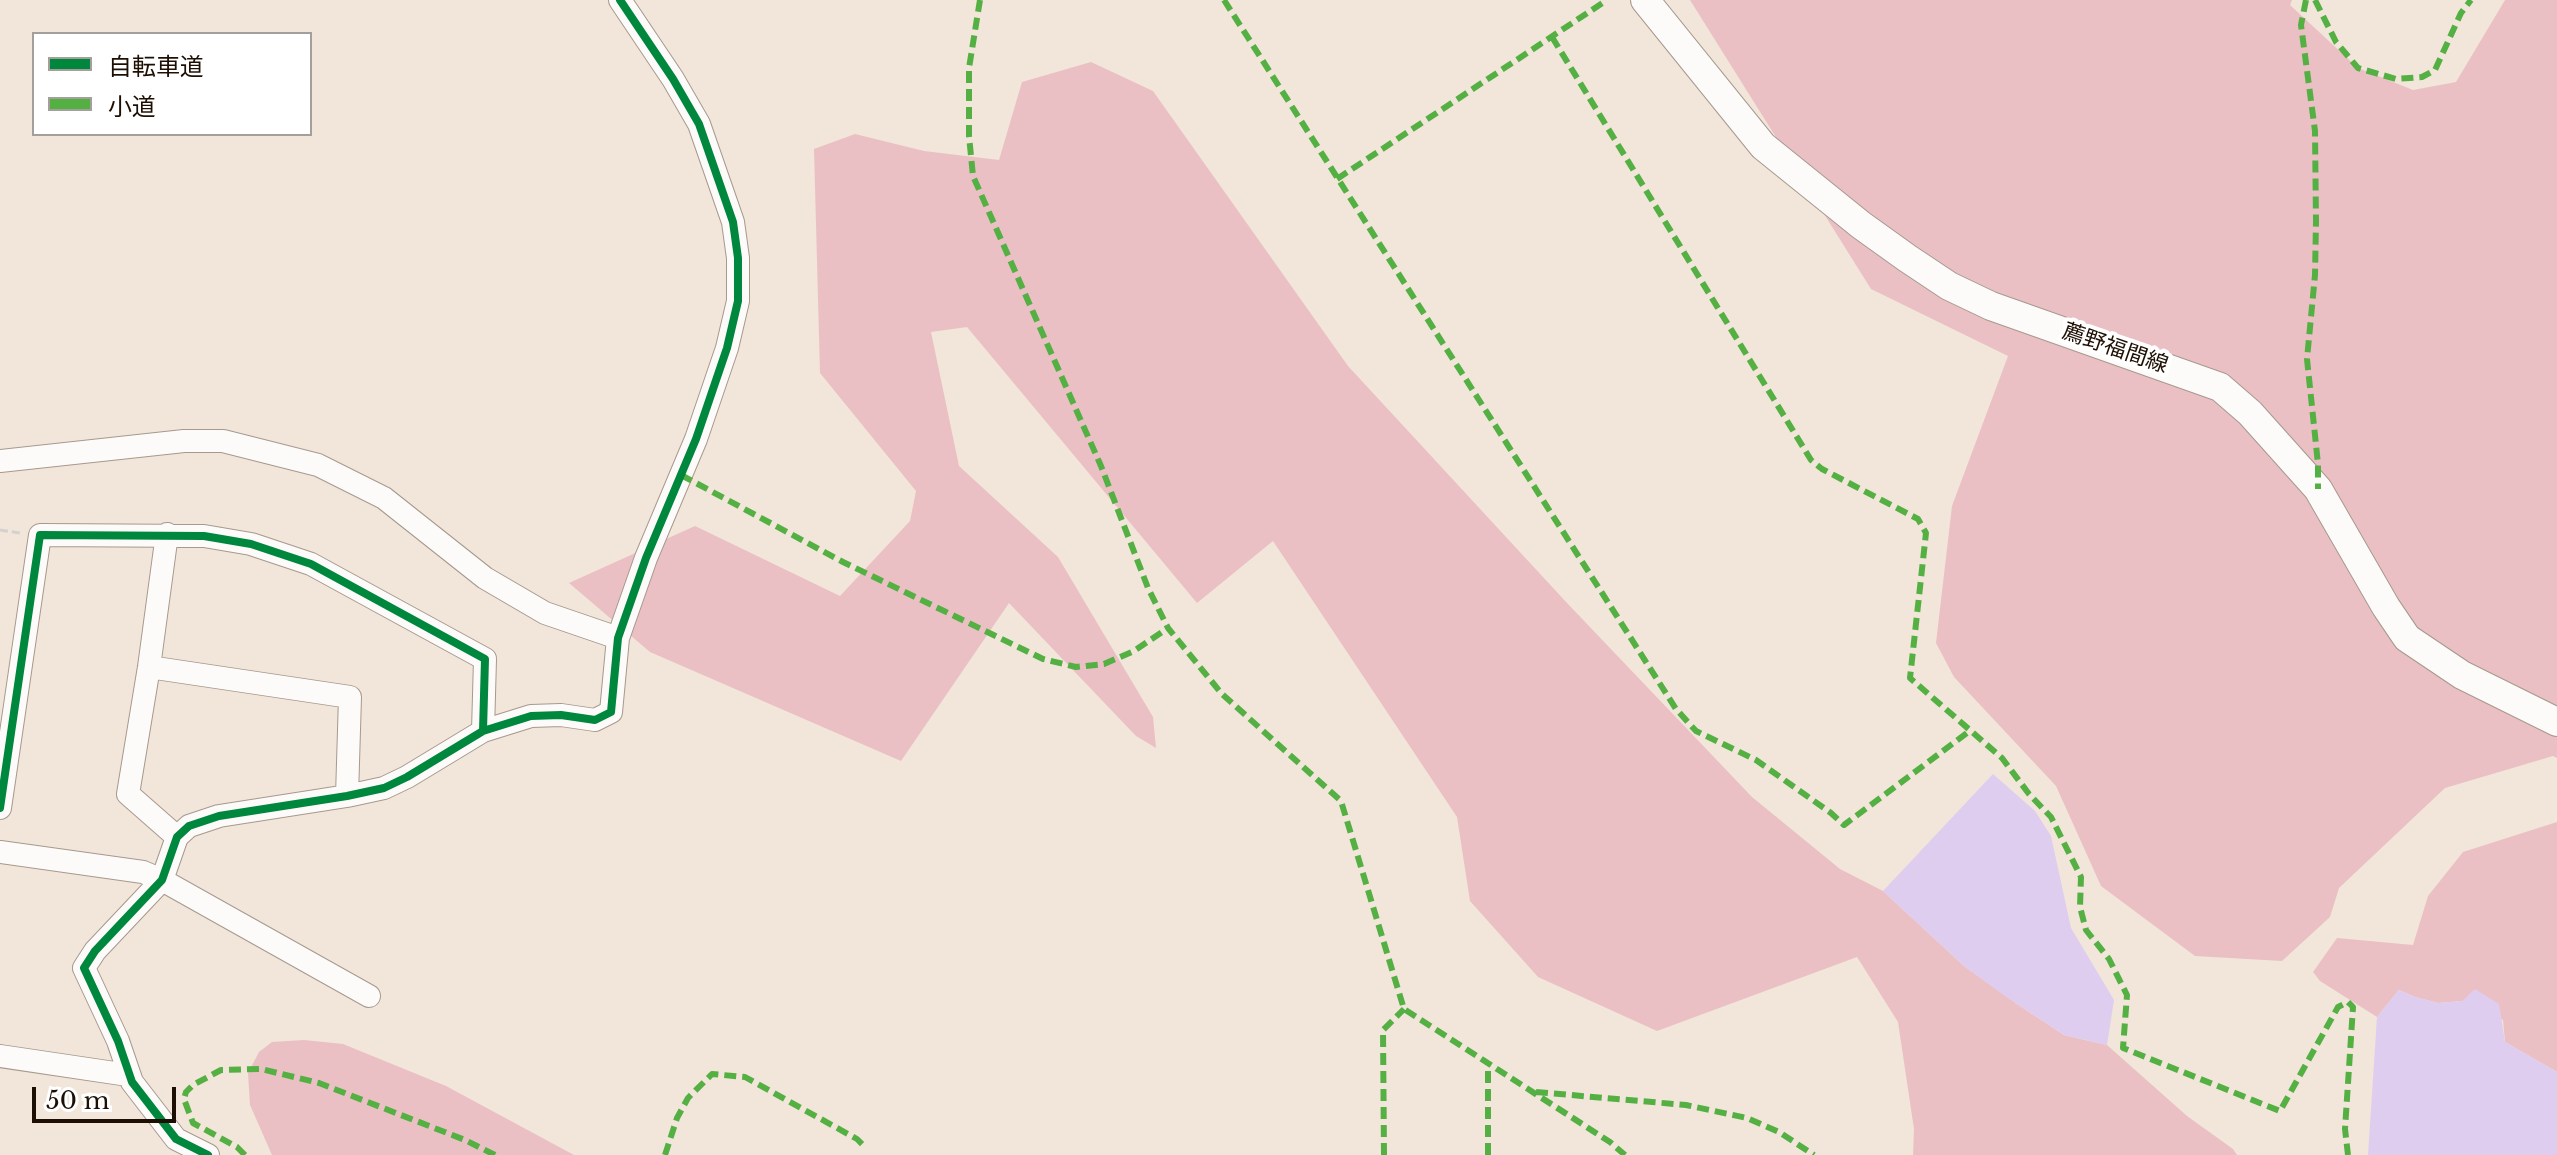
<!DOCTYPE html>
<html>
<head>
<meta charset="utf-8">
<style>
	body { margin:0 }
	#map { position:relative; width:2557px; height:1155px; overflow:hidden; background:#f2e5da; font-family:"Libre Baskerville","Noto Sans JP",serif }
	canvas { display:block }
	.legend { position:absolute; left:32px; top:32px; width:280px; height:104px; box-sizing:border-box; background:#fff; border:2px solid #a59f9b; margin:0; padding:10px 14px; list-style:none; font-size:24px; color:#1d0f04 }
	.legend li { display:flex; align-items:center; gap:16px; height:40px }
	.legend b { width:40px; border:2px solid #a59f9b }
	.scale { position:absolute; left:32px; top:1087px; width:144px; height:36px; box-sizing:border-box; border:4px solid #1d0f04; border-top:0; padding-left:10px; font-size:24px; line-height:28px; white-space:nowrap; color:#1d0f04; -webkit-text-stroke:6px #fff; paint-order:stroke }
</style>
</head>
<body>
<div id="map">
<canvas width="2557" height="1155"></canvas>
<ul class="legend">
<li><b style="height:10px;background:#00873e"></b>自転車道</li>
<li><b style="height:10px;background:#55b044"></b>小道</li>
</ul>
<div class="scale">50 m</div>
</div>
<script>
const g = document.querySelector('canvas').getContext('2d');
g.lineJoin = 'round';
function paint(path, color) { g.fillStyle = color; g.fill(path, 'evenodd'); }
const toPath = rows => new Path2D(rows.map(r => 'M' + r).join(''));
function strokePath(path, color, width, dash) { g.strokeStyle = color; g.lineWidth = width; g.lineCap = dash ? 'butt' : 'round'; g.setLineDash(dash || []); g.stroke(path); }
function label(font, color, halo, rows, align = 'center') {
  g.font = font + ' "Libre Baskerville","Noto Sans JP",serif'; g.lineWidth = 8; g.setLineDash([]); g.textBaseline = 'middle'; g.strokeStyle = halo; g.fillStyle = color; for (const [text, x, y, turn = 0] of rows) {
    g.save(); g.translate(x, y); g.rotate((+turn || 0) * Math.PI / 180); g.textAlign = isNaN(turn) ? turn : align; if (halo) g.strokeText(text, 0, 0); g.fillText(text, 0, 0); g.restore();
  }
}
const green = toPath([
	[1690,0,2292,0,2290,5,2358,68,2413,90,2456,82,2505,0,2557,0,2557,758,2553,756,2445,788,2339,888,2330,917,2282,961,2195,956,2101,886,2056,786,1954,677,1936,643,1952,506,2008,356,1871,289],
	[1091,62,1153,91,1348,366,1567,603,1752,797,1840,869,1883,891,1964,966,2017,1004,2064,1035,2107,1045,2187,1116,2233,1149,2237,1155,1913,1155,1914,1129,1898,1022,1857,957,1657,1031,1538,977,1470,901,1457,817,1273,541,1197,603,967,327,931,332,959,466,1058,557,1153,717,1156,748,1136,736,1009,603,901,761,650,652,569,583,695,526,840,596,910,521,916,491,820,373,814,149,855,134,924,151,999,160,1022,82],
	[2557,822,2557,1072,2505,1042,2503,1020,2462,1001,2438,1003,2415,997,2399,990,2377,1017,2320,981,2313,972,2337,938,2413,945,2428,896,2463,852],
	[304,1040,343,1044,446,1086,574,1155,272,1155,250,1105,248,1073,259,1052,272,1042]
]);
const water = toPath([
	[1993,774,2035,811,2051,836,2071,928,2114,1000,2107,1045,2064,1035,2008,998,1964,966,1883,891],
	[2475,989,2499,1004,2505,1042,2557,1072,2557,1155,2368,1155,2377,1017,2399,990,2415,997,2438,1003,2462,1001]
]);
const path = toPath([
	[0,530,20,533]
]);
const minor = toPath([
	[0,461,184,441,223,441,318,465,384,498,485,578,545,613,618,638],
	[167,534,149,667,128,794,177,837],
	[149,667,350,697,347,796],
	[0,808,40,535,204,536,251,544,311,564,485,659,483,731],
	[0,852,143,872,162,880,369,996],
	[0,1056,128,1075],
	[208,1155,176,1139,132,1082,118,1041,84,968,95,951,162,880,177,837,189,826,219,816,347,796,384,788,407,777,483,731,531,716,561,715,595,720,611,712,618,638,646,558,696,439,727,348,738,301,738,258,733,222,699,124,673,79,620,0]
]);
const major = toPath([
	[1645,0,1763,146,1861,225,1907,258,1949,286,1991,306,2220,387,2250,413,2318,489,2386,607,2407,638,2462,675,2557,722]
]);
const quiet = toPath([
	[980,0,969,68,969,136,973,176,1101,466,1148,588,1168,628,1222,694,1341,801,1404,1009,1610,1142,1625,1155],
	[1224,0,1676,709,1696,731,1756,760,1831,813,1844,825,1971,730],
	[2306,0,2301,25,2315,131,2316,222,2315,275,2307,359,2318,464,2318,489],
	[2315,0,2336,42,2358,68,2396,79,2422,77,2435,70,2461,13,2471,0],
	[1552,37,1811,460,1822,469,1918,519,1926,533,1910,678,2002,758,2029,794,2051,817,2081,877,2080,907,2086,930,2109,959,2127,995,2123,1048,2280,1111,2338,1007,2348,1002,2353,1007,2345,1129,2348,1155],
	[1337,179,1607,0],
	[681,475,843,562,1043,659,1076,667,1104,664,1134,651,1168,628],
	[1536,1092,1686,1105,1747,1118,1779,1132,1814,1155],
	[245,1155,237,1147,193,1123,184,1099,186,1092,193,1085,221,1070,261,1069,319,1083,465,1140,495,1155],
	[665,1155,677,1118,688,1098,712,1074,745,1077,857,1139,866,1148],
	[1384,1155,1383,1030,1404,1009],
	[1488,1155,1488,1063]
]);
const cycleway = toPath([
	[0,808,40,535,204,536,251,544,311,564,485,659,483,731],
	[208,1155,176,1139,132,1082,118,1041,84,968,95,951,162,880,177,837,189,826,219,816,347,796,384,788,407,777,483,731,531,716,561,715,595,720,611,712,618,638,646,558,696,439,727,348,738,301,738,258,733,222,699,124,673,79,620,0]
]);
const streetNames = [
	["薦野福間線",2115,349,19]
];
paint(green, '#eac0c5');
paint(water, '#dfcdf0');
strokePath(minor, '#a6998e', 24);
strokePath(major, '#a6998e', 30);
strokePath(path, '#d5d1ce', 3, [8, 4]);
strokePath(minor, '#fdfbf9', 22);
strokePath(major, '#fdfbf9', 28);
strokePath(quiet, '#55b044', 6, [12, 6]);
strokePath(cycleway, '#00873e', 8);
label('22px', '#1d0f04', '#fff', streetNames);
</script>
</body>
</html>
